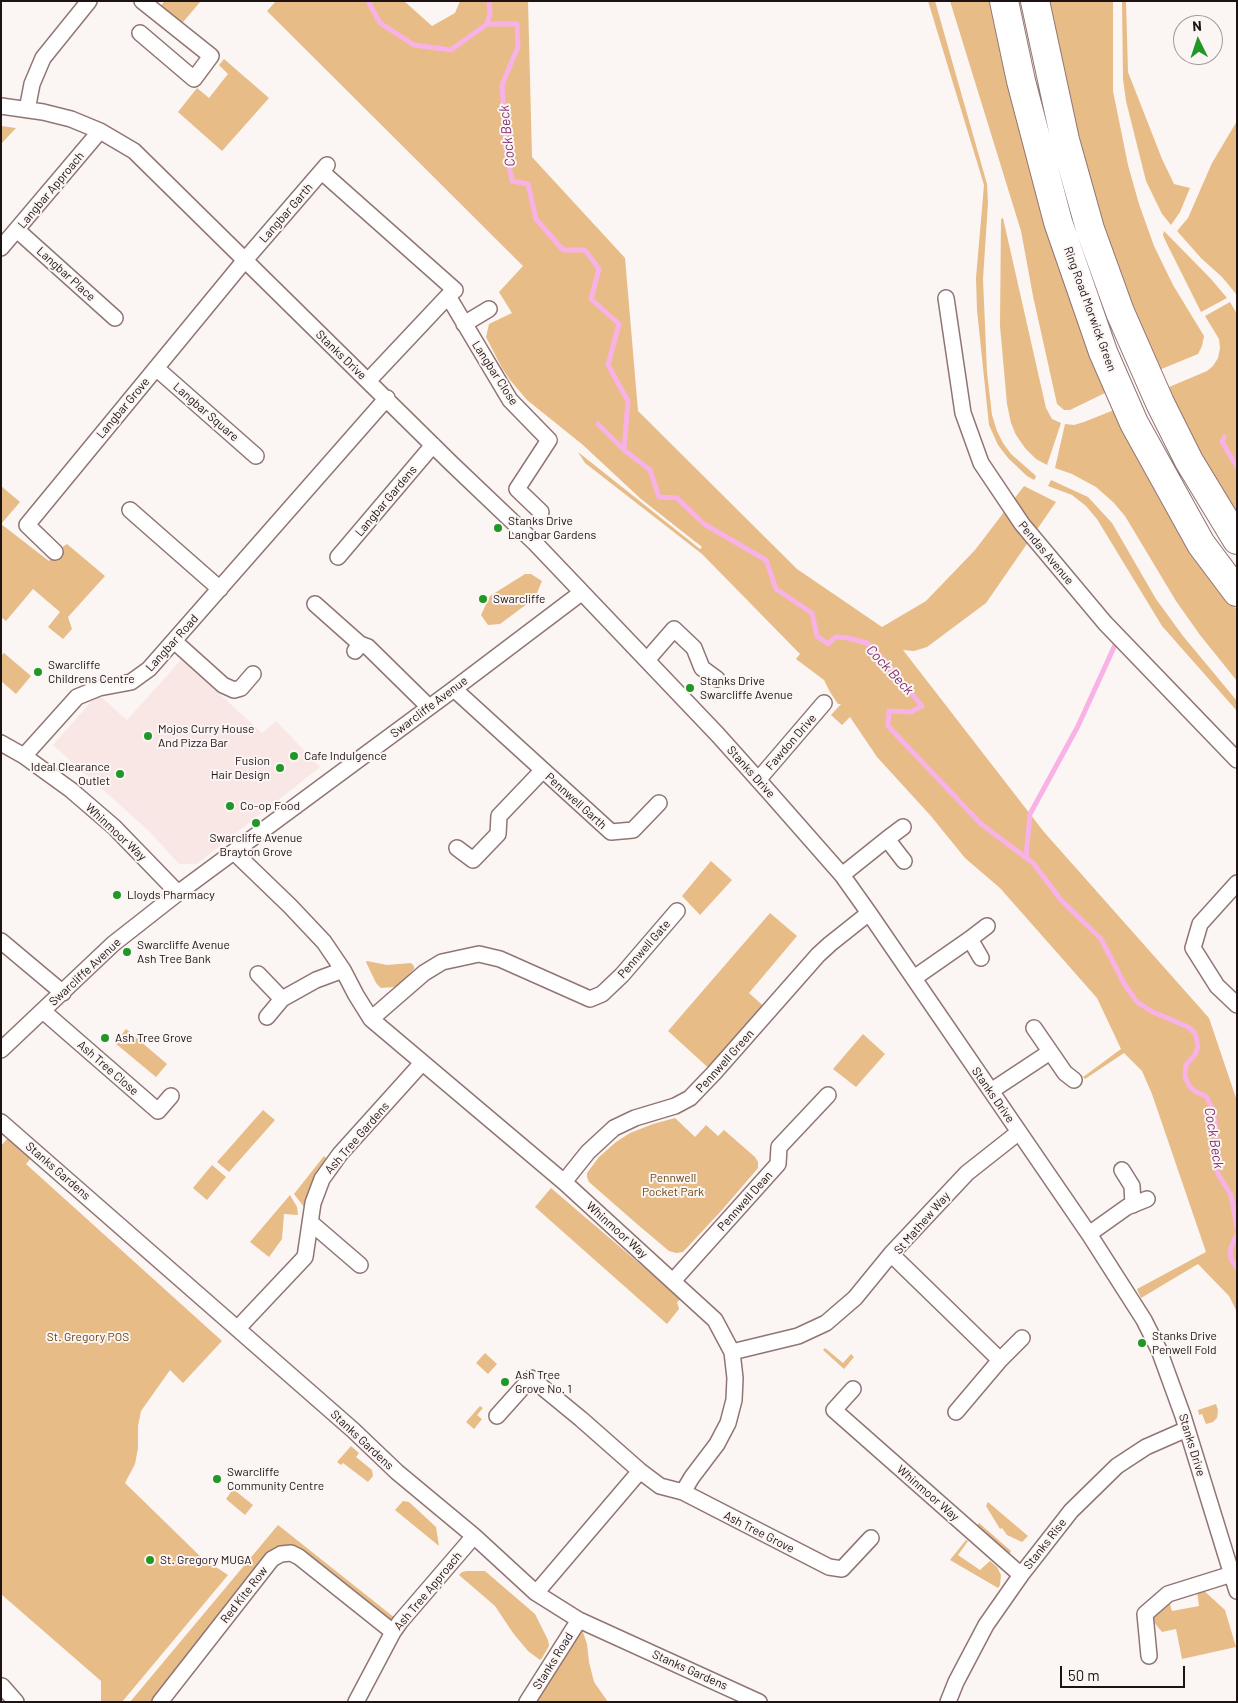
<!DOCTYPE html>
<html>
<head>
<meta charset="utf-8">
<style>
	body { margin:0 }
	#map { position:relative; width:1238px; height:1703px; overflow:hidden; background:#fbf5f4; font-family:Barlow,sans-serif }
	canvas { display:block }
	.frame { position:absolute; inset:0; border:2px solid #1e1313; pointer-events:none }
	.north { position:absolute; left:1173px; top:15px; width:50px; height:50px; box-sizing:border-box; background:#fbf5f4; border:1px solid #a39b9a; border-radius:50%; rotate:356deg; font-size:14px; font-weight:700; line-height:20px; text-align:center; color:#1e1313 }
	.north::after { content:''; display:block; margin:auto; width:18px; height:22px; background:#209726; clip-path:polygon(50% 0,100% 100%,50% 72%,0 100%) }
	.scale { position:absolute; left:1060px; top:1666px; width:125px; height:22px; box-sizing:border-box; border:2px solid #1e1313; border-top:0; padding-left:6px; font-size:15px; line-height:18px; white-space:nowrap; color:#1e1313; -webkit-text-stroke:4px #fbf5f4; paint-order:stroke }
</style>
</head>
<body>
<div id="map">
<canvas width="1238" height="1703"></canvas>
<div class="frame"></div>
<div class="north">N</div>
<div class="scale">50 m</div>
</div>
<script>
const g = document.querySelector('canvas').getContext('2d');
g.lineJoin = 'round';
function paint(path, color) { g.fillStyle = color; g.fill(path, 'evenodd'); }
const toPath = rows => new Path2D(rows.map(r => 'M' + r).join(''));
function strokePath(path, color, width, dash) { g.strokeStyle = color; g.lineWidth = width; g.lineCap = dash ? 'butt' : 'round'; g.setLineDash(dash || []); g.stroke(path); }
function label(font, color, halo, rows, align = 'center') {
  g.font = font + ' Barlow,sans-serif'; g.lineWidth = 4; g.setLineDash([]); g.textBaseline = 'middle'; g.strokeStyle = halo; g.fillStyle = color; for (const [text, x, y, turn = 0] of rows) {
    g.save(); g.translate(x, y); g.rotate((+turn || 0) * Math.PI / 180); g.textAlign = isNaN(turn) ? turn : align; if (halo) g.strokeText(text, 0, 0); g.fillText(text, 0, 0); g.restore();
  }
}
const built = toPath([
	[182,659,262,733,276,721,320,767,197,864,179,864,150,832,53,745,98,694,127,720]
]);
const green = toPath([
	[165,1,201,1,177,29,155,12],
	[276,1,404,1,432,26,455,13,460,1,528,1,532,157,625,258,638,411,797,569,882,627,926,601,975,550,1024,486,1056,502,986,603,927,647,914,651,903,650,1044,832,1209,1018,1237,1101,1237,1312,1229,1296,1198,1264,1141,1298,1137,1289,1206,1252,1152,1094,1142,1071,1124,1053,1085,1079,1083,1077,1121,1049,1097,998,1000,888,965,858,930,815,877,757,850,717,842,725,831,715,841,704,838,704,830,692,824,680,796,659,800,654,702,554,585,463,578,452,700,549,702,547,641,499,583,445,527,400,510,380,502,368,486,337,489,324,512,313,499,292,523,266,267,11],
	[928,1,935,1,987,184,988,203,983,279,987,372,992,415,997,431,1003,443,1011,454,1035,475,1036,477,1034,480,1027,476,1008,458,998,445,989,425,977,310,976,278,984,185],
	[950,1,994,1,1107,392,1070,410,1064,410,1057,404,1033,296,1021,231],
	[1046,1,1113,1,1113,91,1128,165,1139,204,1154,246,1173,285,1204,336,1202,346,1198,354,1159,370,1117,269,1081,151],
	[1122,1,1126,1,1128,72,1162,159,1174,184,1190,188,1180,212,1171,225,1162,214,1146,181,1126,101,1123,79],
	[224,59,269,98,222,151,178,112,197,88,209,98,228,74,219,65],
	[1237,121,1237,295,1222,277,1201,258,1177,231,1188,218,1212,163],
	[1,126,16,128,1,144],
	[1003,218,1046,408,1052,419,1061,423,1047,465,1036,459,1025,448,1016,435,1011,423,1007,404,1000,326,1001,219],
	[1164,231,1211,279,1227,298,1201,312,1167,244,1163,235],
	[1230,302,1237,314,1237,522,1162,390,1207,371,1213,366,1218,358,1220,348,1219,339,1205,316],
	[1119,408,1216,582,1237,610,1237,681,1200,635,1176,601,1125,516,1114,503,1096,487,1072,474,1055,468,1065,424,1074,425,1084,422],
	[1051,480,1088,497,1112,523,1156,599,1183,636,1237,701,1237,711,1162,626,1097,519,1086,506,1072,495,1048,486],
	[1,486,20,502,1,524],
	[1,524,49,561,55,552,67,544,105,576,68,617,72,629,63,639,48,627,60,612,33,589,6,621,1,617],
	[525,574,531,574,542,581,535,598,500,624,488,625,481,615,490,596],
	[4,653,31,676,16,694,1,681,1,656],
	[711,861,732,880,700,915,682,896],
	[770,913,797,936,749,993,769,1011,714,1073,668,1031],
	[367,961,387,965,411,963,414,966,414,969,400,984,394,987,381,988,376,983,366,962],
	[126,1029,167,1064,156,1077,115,1043],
	[863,1034,885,1054,856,1087,833,1069],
	[263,1110,275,1120,229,1172,217,1162],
	[675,1118,695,1137,706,1125,718,1136,724,1130,755,1157,758,1162,758,1168,722,1210,683,1252,676,1253,669,1251,637,1224,589,1182,587,1177,587,1173,599,1157,616,1142,630,1133,653,1124],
	[13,1132,36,1152,26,1164,222,1341,183,1383,170,1370,141,1411,138,1426,138,1448,135,1464,125,1483,202,1558,228,1575,122,1702,101,1701,101,1681,1,1594,1,1146],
	[324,1156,329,1161,312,1183,304,1207,294,1194],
	[212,1165,226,1177,207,1200,193,1188],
	[551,1188,681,1299,677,1302,679,1309,667,1324,535,1207],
	[290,1195,297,1207,298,1215,284,1214,282,1239,269,1257,250,1242],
	[825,1348,843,1363,851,1354,854,1357,844,1369,823,1350],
	[485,1353,497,1364,488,1374,476,1363],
	[1216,1404,1218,1410,1217,1418,1213,1422,1206,1424,1202,1414,1199,1415,1198,1410],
	[480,1406,483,1408,477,1415,482,1419,474,1429,466,1422],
	[351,1446,359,1453,356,1457,372,1470,373,1476,368,1482,343,1463,341,1465,337,1462],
	[233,1489,253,1505,245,1515,226,1499],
	[403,1501,409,1502,436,1527,439,1546,395,1510],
	[988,1502,1028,1536,1022,1542,1007,1535,1002,1528,1000,1529,986,1506],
	[979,1523,1011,1551,1009,1555,975,1527],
	[278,1525,400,1622,393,1632,299,1557,281,1554,160,1702,130,1702],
	[966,1540,968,1541,958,1555,980,1570,990,1561,997,1567,1001,1575,1000,1585,998,1588,950,1560],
	[467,1571,485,1571,535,1614,548,1640,549,1646,542,1658,540,1660,528,1651,513,1633,495,1606,459,1575,462,1572],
	[1202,1589,1225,1610,1236,1647,1182,1659,1176,1629,1162,1632,1152,1620,1153,1613,1169,1601,1172,1611,1199,1606,1197,1591],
	[579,1620,587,1644,589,1662,594,1682,608,1702,532,1702]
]);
const stream = toPath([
	[368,1,380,23,414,45,451,50,487,24],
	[487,24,517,24,518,47,502,85,506,150,512,181,528,184,536,219,563,250,585,250,599,269,591,299,619,324,608,365,628,401,624,450,650,470,659,497,677,498,704,524,766,560,776,589,812,613,817,636,828,644,836,637,848,638,867,643,884,660,922,706,911,712,889,711,888,726,981,824,1033,863,1061,900,1101,939,1125,985,1137,1002,1153,1012,1188,1027,1195,1033,1198,1045,1196,1053,1186,1065,1185,1077,1190,1087,1196,1092,1206,1096,1212,1108,1216,1127,1216,1166,1218,1174,1231,1195,1237,1228],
	[487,24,490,13,489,1],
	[598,424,624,450],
	[1224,437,1222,442,1237,467],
	[1026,857,1030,814,1078,726,1115,645],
	[1237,1234,1230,1250,1231,1259,1237,1268]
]);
const street = toPath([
	[140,33,194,79,211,56,142,1],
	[1,106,43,112,71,119,100,131,134,151,451,463,535,543,718,735,769,792,842,875,869,913,1089,1234,1144,1320,1159,1350,1183,1416,1237,1591],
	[27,110,32,84,43,58,89,1],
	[322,172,455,290,448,296],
	[17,230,115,318],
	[1,248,100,131],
	[946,298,963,413,981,463,1022,524,1105,623,1237,760],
	[464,324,489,309],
	[156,368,256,456],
	[368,381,448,296,510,400,549,440,517,489,541,512],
	[130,510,220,589],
	[55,552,27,525,245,260,327,165],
	[338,557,433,445],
	[315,604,360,644,355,651],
	[174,641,223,685,234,690,241,688,253,674],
	[360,644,368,647,429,707],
	[647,660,674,629,694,648,702,668,717,679],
	[454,689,611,832,633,830,659,803],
	[1,743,24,756,71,790,114,827,178,893],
	[24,756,77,697,99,688,131,682,149,669,387,398],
	[758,780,824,703],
	[887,839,903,827],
	[457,848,473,860,498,834,499,816,542,771],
	[234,852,290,906,324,942,343,970,356,995,371,1019,564,1182,715,1320,732,1352,735,1378,734,1400,728,1423,717,1444,692,1477,683,1492],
	[842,875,887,839,904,861],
	[1237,883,1200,924,1193,948,1217,986,1237,1005],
	[970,939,987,926],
	[1,941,63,993],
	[258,974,282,999],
	[914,978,970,939,981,958],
	[43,1011,158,1111,171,1096],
	[267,1017,282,999,316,980,343,970],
	[371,1019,424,973,442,962,479,954,500,959,590,999,602,994,622,975,677,911],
	[1034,1028,1065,1073,1074,1080],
	[1,1050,113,944,178,893,454,689,581,593],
	[991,1091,1050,1052],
	[1,1122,353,1430,397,1472,474,1536,536,1593,579,1620,759,1702],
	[1122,1170,1132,1186,1133,1205],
	[564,1182,588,1152,614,1128,635,1118,675,1106,690,1098,714,1073,818,955,830,944,869,913],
	[310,1222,360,1265],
	[1089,1234,1127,1207,1147,1199],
	[673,1281,778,1164,779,1147,828,1095],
	[238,1328,305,1257,313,1203,322,1179,340,1154,422,1063],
	[732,1352,798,1336,826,1323,855,1298,891,1254],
	[1000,1360,1022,1338],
	[853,1389,834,1410,1021,1575],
	[956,1412,1000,1360,891,1254,967,1173,1019,1132],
	[497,1416,531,1378,581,1419,640,1471,660,1486,683,1492,829,1567,842,1569,871,1538],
	[536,1593,640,1471],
	[1149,1656,1145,1614,1168,1594,1232,1574],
	[2,1686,16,1702],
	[160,1702,272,1559,281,1554,291,1553,299,1557,393,1632],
	[356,1702,393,1632,400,1622,474,1536],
	[527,1702,579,1620],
	[948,1702,956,1682,986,1625,1021,1575,1071,1511,1117,1466,1146,1447,1187,1429]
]);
const highway = toPath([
	[1004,1,1021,81,1058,222,1103,352,1134,423,1201,544,1237,592],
	[1035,1,1065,140,1090,229,1120,312,1160,403,1189,461,1237,540]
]);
const markers = [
	[498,528,5,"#209726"],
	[483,599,5,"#209726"],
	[38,672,5,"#209726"],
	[690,688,5,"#209726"],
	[148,736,5,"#209726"],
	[294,756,5,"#209726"],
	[280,768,5,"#209726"],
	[120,774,5,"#209726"],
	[230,806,5,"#209726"],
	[256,823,5,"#209726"],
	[117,895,5,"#209726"],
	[127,952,5,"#209726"],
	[105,1038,5,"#209726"],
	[1142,1343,5,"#209726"],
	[505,1382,5,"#209726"],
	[217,1479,5,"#209726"],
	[150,1560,5,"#209726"]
];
const streetNames = [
	["Langbar Approach",51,190,-50],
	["Langbar Garth",286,213,-49],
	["Langbar Place",66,274,42],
	["Ring Road Morwick Green",1090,309,70],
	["Stanks Drive",341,355,44],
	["Langbar Close",495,373,57],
	["Langbar Grove",123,408,-50],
	["Langbar Square",206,412,41],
	["Langbar Gardens",386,501,-50],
	["Pendas Avenue",1046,553,50],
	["Langbar Road",172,643,-48],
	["Swarcliffe Avenue",429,707,-37],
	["Fawdon Drive",791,742,-49],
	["Stanks Drive",751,772,48],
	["Pennwell Garth",576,801,42],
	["Whinmoor Way",116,832,43],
	["Pennwell Gate",644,949,-49],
	["Swarcliffe Avenue",85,972,-43],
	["Pennwell Green",725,1061,-48],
	["Ash Tree Close",108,1068,41],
	["Stanks Drive",993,1095,55],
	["Ash Tree Gardens",357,1138,-49],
	["Stanks Gardens",58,1171,41],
	["Pennwell Dean",745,1201,-48],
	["St Mathew Way",922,1223,-49],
	["Whinmoor Way",617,1230,42],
	["Stanks Gardens",362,1440,43],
	["Stanks Drive",1192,1445,73],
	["Whinmoor Way",928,1493,41],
	["Ash Tree Grove",759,1532,27],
	["Stanks Rise",1045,1544,-52],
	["Ash Tree Approach",428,1591,-50],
	["Red Kite Row",244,1595,-52],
	["Stanks Road",553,1661,-58],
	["Stanks Gardens",690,1670,24]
];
const poiNames = [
	["Stanks Drive",508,521],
	["Langbar Gardens",508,535],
	["Swarcliffe",493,599],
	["Swarcliffe",48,665],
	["Childrens Centre",48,679],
	["Stanks Drive",700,681],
	["Swarcliffe Avenue",700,695],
	["Mojos Curry House",158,729],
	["And Pizza Bar",158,743],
	["Cafe Indulgence",304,756],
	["Fusion",270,761,"right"],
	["Hair Design",270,775,"right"],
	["Ideal Clearance",110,767,"right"],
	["Outlet",110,781,"right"],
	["Co-op Food",240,806],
	["Swarcliffe Avenue",256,838,"center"],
	["Brayton Grove",256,852,"center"],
	["Lloyds Pharmacy",127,895],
	["Swarcliffe Avenue",137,945],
	["Ash Tree Bank",137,959],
	["Ash Tree Grove",115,1038],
	["Stanks Drive",1152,1336],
	["Penwell Fold",1152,1350],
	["Ash Tree",515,1375],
	["Grove No. 1",515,1389],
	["Swarcliffe",227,1472],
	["Community Centre",227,1486],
	["St. Gregory MUGA",160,1560]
];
const parkNames = [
	["Pennwell",673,1178],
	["Pocket Park",673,1192],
	["St. Gregory POS",88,1337]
];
const waterNames = [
	["Cock Beck",507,136,-96],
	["Cock Beck",890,670,47],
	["Cock Beck",1214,1138,81]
];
paint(built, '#f8e7e5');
paint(green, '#e7bc87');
strokePath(stream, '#f8b2e6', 5);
strokePath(street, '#917573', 18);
strokePath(highway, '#917573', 30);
strokePath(street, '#fff', 15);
strokePath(highway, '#fff', 28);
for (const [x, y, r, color] of markers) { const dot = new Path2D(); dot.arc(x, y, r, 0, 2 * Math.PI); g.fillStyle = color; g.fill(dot); strokePath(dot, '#fbf5f4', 2); }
label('12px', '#1e1313', '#fbf5f4', streetNames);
label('12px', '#1e1313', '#fbf5f4', poiNames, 'left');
label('12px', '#6a4612', '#fbf5f4', parkNames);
label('italic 14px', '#7d2d6d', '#fbf5f4', waterNames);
</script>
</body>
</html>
